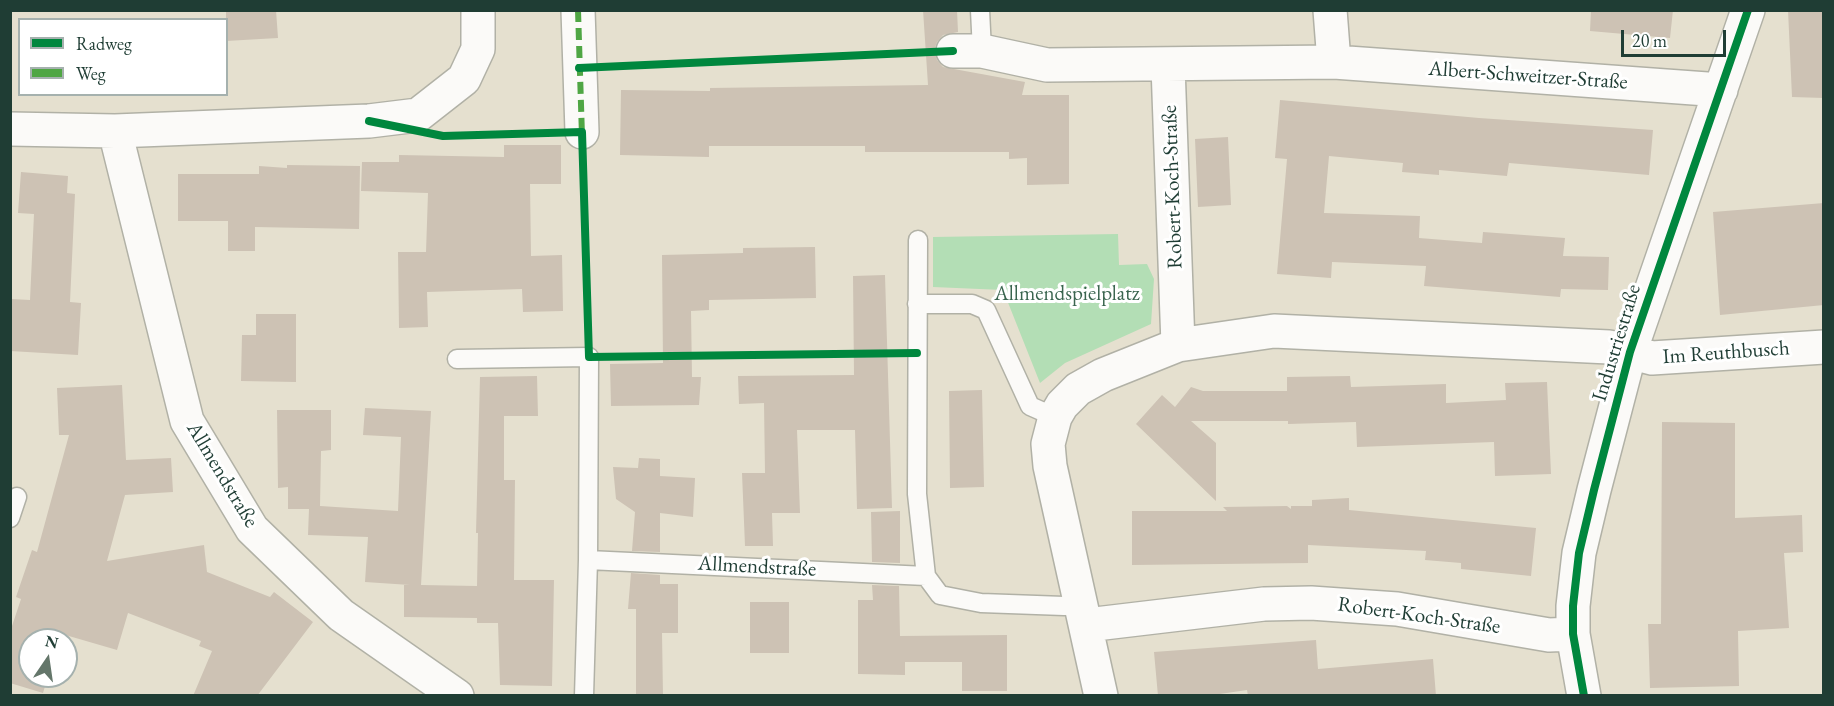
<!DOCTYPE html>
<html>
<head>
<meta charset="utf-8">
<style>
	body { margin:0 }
	#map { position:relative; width:1834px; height:706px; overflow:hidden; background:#e5e0cf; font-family:"EB Garamond",serif }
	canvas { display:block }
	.frame { position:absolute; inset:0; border:12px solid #1f3d34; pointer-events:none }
	.legend { position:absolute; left:18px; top:18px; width:210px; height:78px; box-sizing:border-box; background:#fff; border:2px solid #a5b1ae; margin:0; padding:8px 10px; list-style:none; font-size:18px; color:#1f3d34 }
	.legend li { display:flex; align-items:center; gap:12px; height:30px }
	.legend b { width:30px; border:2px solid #a5b1ae }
	.north { position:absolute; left:18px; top:628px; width:60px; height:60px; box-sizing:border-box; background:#fff; border:2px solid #a5b1ae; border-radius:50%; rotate:13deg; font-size:16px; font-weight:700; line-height:24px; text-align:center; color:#1f3d34 }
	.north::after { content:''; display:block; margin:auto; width:21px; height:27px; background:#64766a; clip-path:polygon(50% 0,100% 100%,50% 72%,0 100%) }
	.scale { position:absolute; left:1621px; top:30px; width:105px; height:27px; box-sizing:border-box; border:3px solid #1f3d34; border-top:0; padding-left:8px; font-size:18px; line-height:21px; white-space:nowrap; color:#1f3d34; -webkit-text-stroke:4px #fff; paint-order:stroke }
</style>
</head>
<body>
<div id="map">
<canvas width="1834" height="706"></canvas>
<div class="frame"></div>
<ul class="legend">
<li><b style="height:8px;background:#00873e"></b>Radweg</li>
<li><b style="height:8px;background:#4fa644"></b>Weg</li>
</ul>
<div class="north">N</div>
<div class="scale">20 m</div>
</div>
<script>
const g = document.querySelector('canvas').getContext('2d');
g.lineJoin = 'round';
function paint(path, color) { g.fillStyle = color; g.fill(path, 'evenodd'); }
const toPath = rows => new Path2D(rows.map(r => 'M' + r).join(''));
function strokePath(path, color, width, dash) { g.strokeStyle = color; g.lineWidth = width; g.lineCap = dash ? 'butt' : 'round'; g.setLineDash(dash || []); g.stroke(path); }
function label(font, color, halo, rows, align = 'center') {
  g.font = font + ' "EB Garamond",serif'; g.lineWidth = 6; g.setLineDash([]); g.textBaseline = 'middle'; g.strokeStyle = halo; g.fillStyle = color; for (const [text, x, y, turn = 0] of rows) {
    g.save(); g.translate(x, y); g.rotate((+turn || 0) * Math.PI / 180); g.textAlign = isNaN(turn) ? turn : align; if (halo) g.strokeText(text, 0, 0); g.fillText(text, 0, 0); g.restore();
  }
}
const green = toPath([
	[1118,234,1119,265,1147,264,1154,279,1151,324,1065,363,1040,383,1003,290,933,287,933,237]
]);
const building = toPath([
	[226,10,276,10,278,38,226,41],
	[923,10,957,10,958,32,943,35,937,42,934,50,937,60,943,67,1025,82,1022,95,1069,95,1069,184,1027,185,1027,158,1009,159,1009,152,865,152,865,146,709,146,709,157,620,155,621,90,710,91,710,88,928,85],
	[1591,10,1673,10,1670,38,1590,31],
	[1788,10,1824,10,1824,98,1792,97],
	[1280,100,1479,118,1653,130,1649,175,1509,163,1507,176,1439,170,1439,175,1402,172,1403,163,1329,156,1324,213,1420,216,1419,238,1482,243,1483,232,1565,238,1563,256,1609,257,1608,290,1561,289,1560,297,1424,286,1426,266,1332,262,1331,278,1277,274,1287,159,1275,158],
	[1228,137,1231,205,1198,207,1195,139],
	[504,145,561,145,561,184,530,184,531,256,562,255,563,311,523,312,522,289,427,292,428,327,399,328,398,252,426,252,428,193,361,191,362,162,399,162,399,155,504,157],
	[287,165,360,166,359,229,255,227,255,251,228,251,228,221,178,221,178,174,259,174,259,166,287,168],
	[21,172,68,176,67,193,75,194,70,302,81,303,78,355,10,351,11,299,30,300,34,214,18,213],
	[1824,203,1824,305,1720,315,1713,212],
	[815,247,816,298,709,300,709,310,691,311,692,377,701,377,699,405,611,406,610,364,663,363,662,255,743,253,743,248],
	[885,275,892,508,857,509,855,430,797,430,800,513,772,513,773,546,745,546,742,473,765,473,764,403,739,404,738,376,854,375,853,276],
	[256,314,296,314,296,382,241,381,242,335,256,335],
	[537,376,538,416,504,416,504,480,515,480,514,580,554,580,552,686,500,685,498,623,477,623,477,618,404,617,404,585,410,585,365,582,368,537,308,535,309,509,288,509,288,487,278,488,277,410,331,410,331,450,321,451,320,506,398,511,401,437,363,435,365,408,431,411,421,585,477,586,478,533,476,533,480,377],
	[1350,376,1351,387,1446,384,1446,403,1506,400,1505,383,1547,382,1551,474,1495,476,1494,442,1357,447,1356,422,1288,424,1288,421,1191,421,1216,443,1216,501,1136,424,1162,395,1175,407,1191,387,1203,391,1287,391,1287,377],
	[122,385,126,460,171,458,173,492,125,495,107,561,204,545,207,572,270,597,274,592,313,622,257,696,193,696,212,651,199,646,201,641,128,613,117,650,62,634,60,640,30,640,30,676,48,676,43,693,10,683,10,632,21,599,16,597,32,550,37,552,69,435,59,435,57,388],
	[982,390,984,487,950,488,949,391],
	[1662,422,1735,423,1735,518,1802,515,1803,552,1784,553,1789,628,1738,631,1739,686,1650,688,1648,624,1661,624],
	[639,458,660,459,660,476,695,478,693,517,660,513,660,552,632,551,635,512,616,499,613,467,638,468],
	[1349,498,1349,510,1536,528,1531,576,1461,569,1461,563,1425,560,1426,551,1308,545,1308,563,1132,565,1132,511,1227,511,1223,507,1287,506,1291,509,1291,506,1312,506,1312,500],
	[900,511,900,563,872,562,871,512],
	[631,573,660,575,660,584,678,584,678,633,662,633,663,696,636,696,636,609,628,609],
	[872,585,899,586,900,636,1007,635,1007,691,962,691,962,662,905,662,905,675,858,674,858,600,873,600],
	[750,602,789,602,789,653,750,653],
	[1316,640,1318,669,1433,659,1436,696,1248,696,1247,690,1206,696,1158,696,1154,652]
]);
const lane = toPath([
	[980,10,982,51],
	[918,240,917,494,926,576,940,595,981,603,1064,606,1082,603],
	[917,304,972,304,986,310,1030,406,1055,417],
	[457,359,589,357,588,560,584,696],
	[10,518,17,497],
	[588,560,926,576]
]);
const street = toPath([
	[578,10,582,132],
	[1330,10,1334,62],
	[953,51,982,51,1047,65,1334,62,1721,90],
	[1168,66,1178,345],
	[10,129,115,131,369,121,418,115,464,79,478,49,478,10],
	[115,131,187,421,252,529,341,615,457,696],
	[1087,625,1264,604,1311,603,1397,609,1549,635,1573,634],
	[1101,696,1050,466,1048,444,1055,417,1062,405,1078,389,1103,375,1178,345,1274,331,1609,347,1652,358,1824,347],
	[1584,696,1573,634,1573,606,1579,553,1594,490,1630,352,1748,10]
]);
const quiet = toPath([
	[578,10,582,136]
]);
const cycleway = toPath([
	[579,68,953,51],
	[369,121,443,136,582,132,589,357,917,353],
	[1584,696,1573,634,1573,606,1579,553,1594,490,1630,352,1748,10]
]);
const streetNames = [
	["Albert-Schweitzer-Straße",1528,76,4],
	["Robert-Koch-Straße",1173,187,-92],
	["Industriestraße",1617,343,-73],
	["Im Reuthbusch",1726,353,-4],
	["Allmendstraße",222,475,59],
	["Allmendstraße",757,567,3],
	["Robert-Koch-Straße",1419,616,8]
];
const parkNames = [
	["Allmendspielplatz",1067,294]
];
paint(green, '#b3deb5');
paint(building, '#cdc2b4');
strokePath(lane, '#b1b1a6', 21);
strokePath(street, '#b1b1a6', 36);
strokePath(lane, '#fbfaf8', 18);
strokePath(street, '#fbfaf8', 33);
strokePath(quiet, '#4fa644', 6, [12, 6]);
strokePath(cycleway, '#00873e', 8);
label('21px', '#1f3d34', '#fff', streetNames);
label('21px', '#3a654f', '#fff', parkNames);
</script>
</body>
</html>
